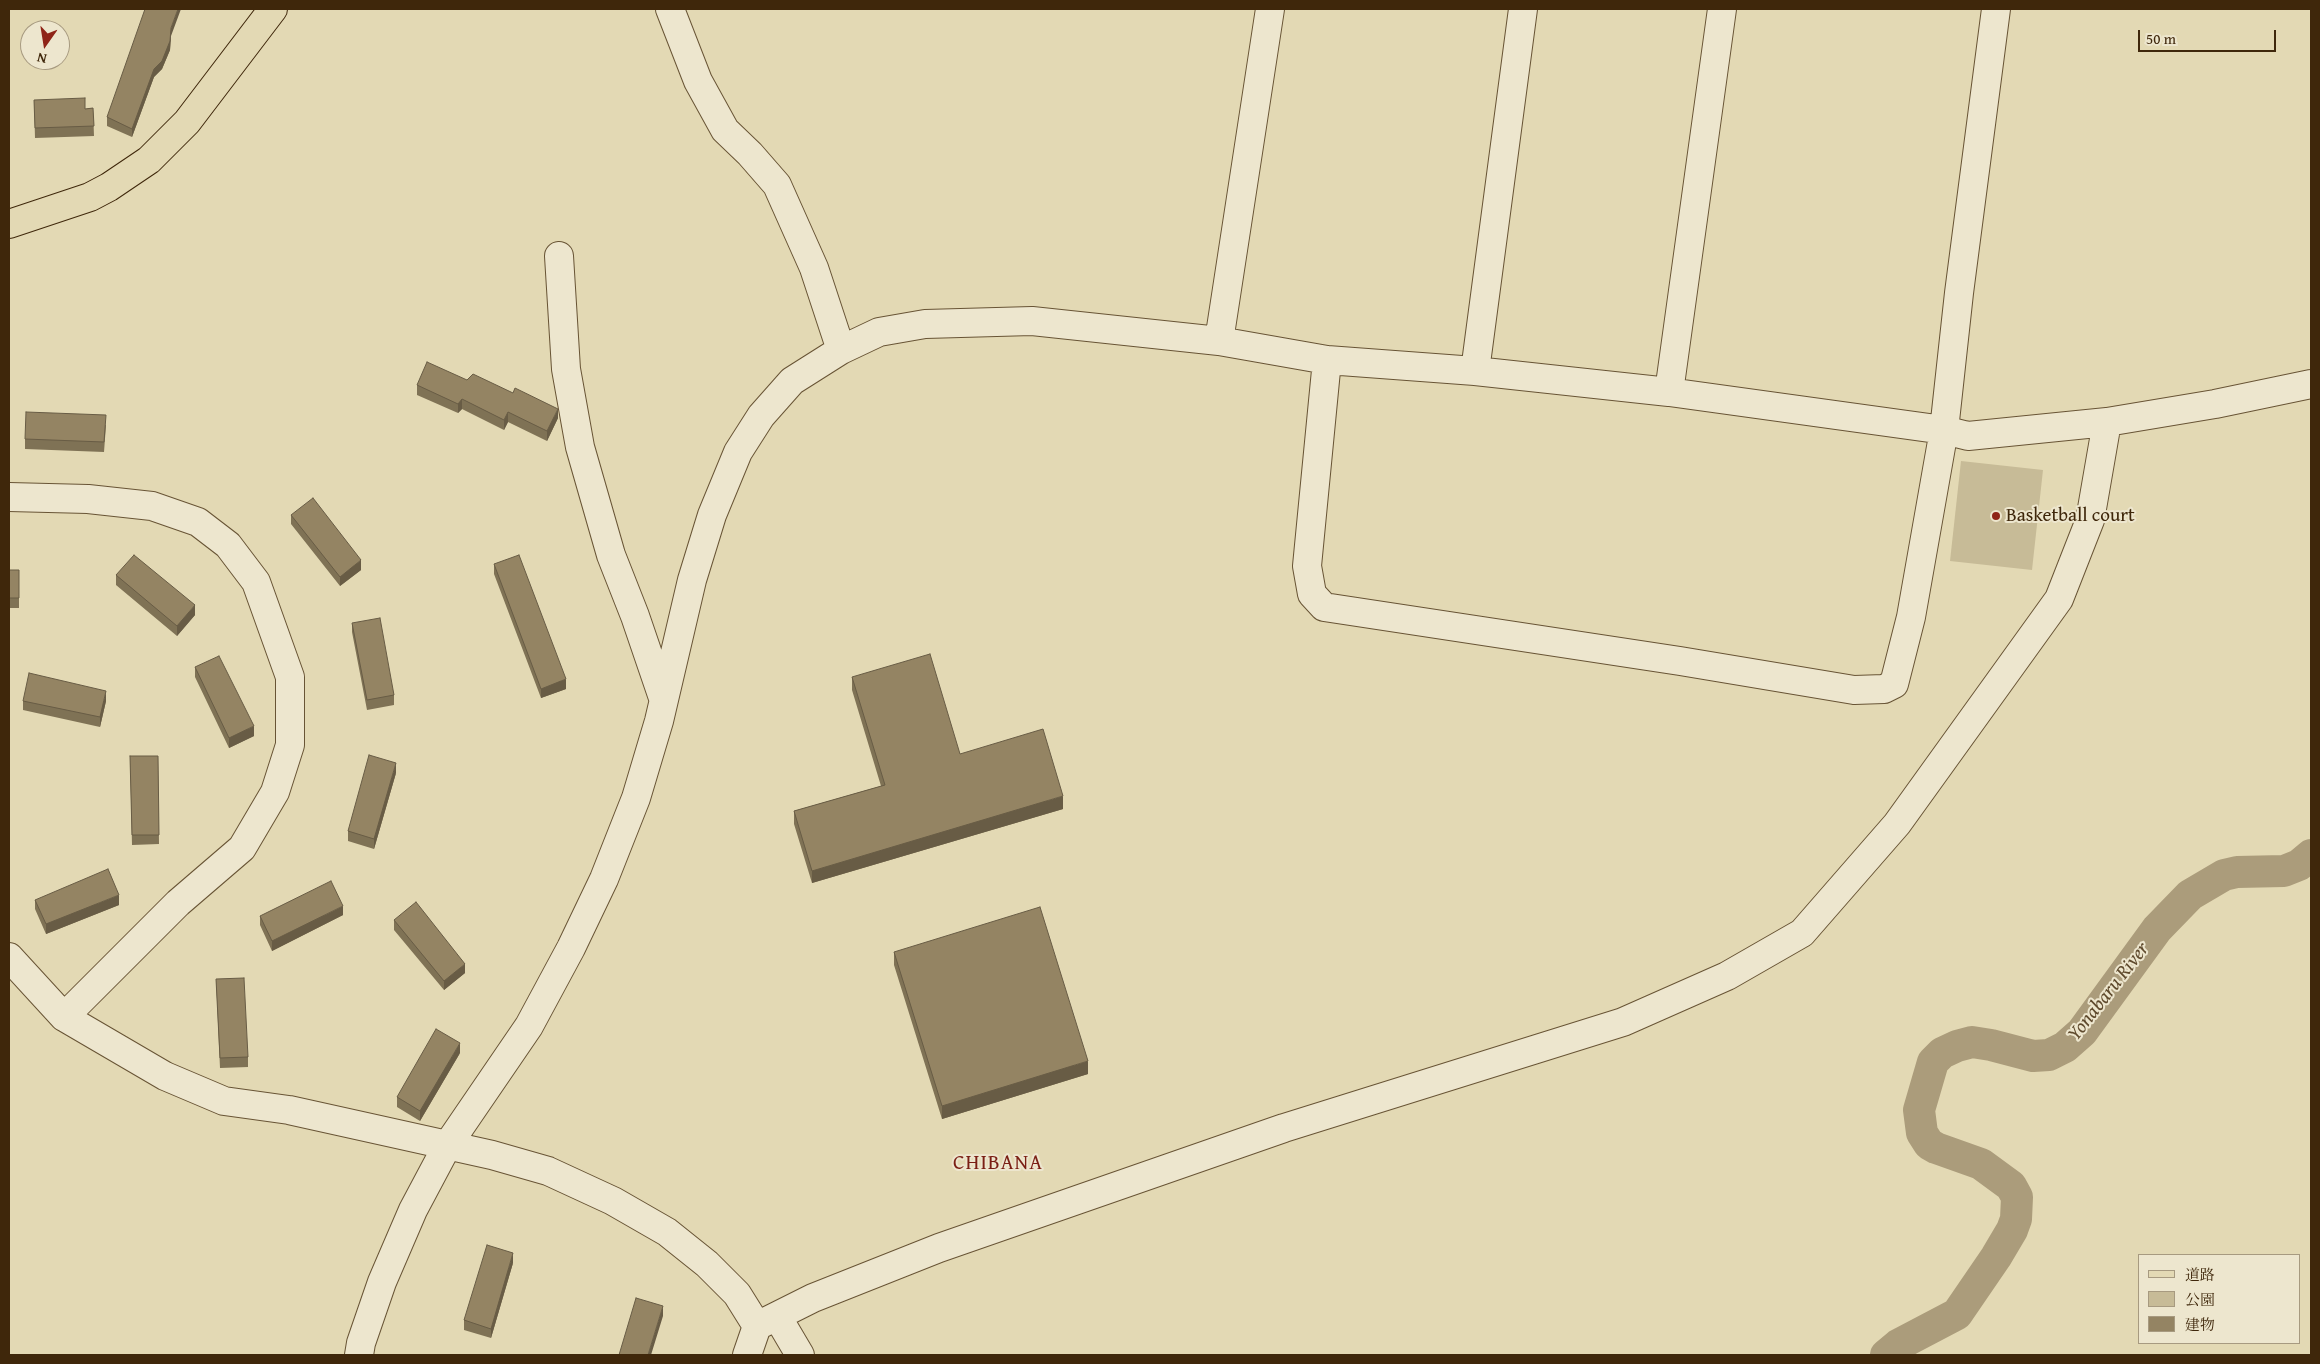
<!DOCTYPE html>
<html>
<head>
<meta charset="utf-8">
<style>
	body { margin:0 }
	#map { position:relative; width:2320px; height:1364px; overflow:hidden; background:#e3d9b4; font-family:"Gentium Book Plus","Noto Serif JP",serif }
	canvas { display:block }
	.frame { position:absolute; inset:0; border:10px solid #3f270b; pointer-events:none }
	.legend { position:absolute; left:2138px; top:1254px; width:162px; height:90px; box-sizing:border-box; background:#ede6ce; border:1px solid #a79a80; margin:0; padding:6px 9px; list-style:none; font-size:15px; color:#3f270b }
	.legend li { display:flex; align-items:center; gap:10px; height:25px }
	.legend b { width:25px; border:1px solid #a79a80 }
	.north { position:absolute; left:20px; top:20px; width:50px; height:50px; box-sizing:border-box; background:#ede6ce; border:1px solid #a79a80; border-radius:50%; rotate:193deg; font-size:14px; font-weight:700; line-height:20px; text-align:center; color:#3f270b }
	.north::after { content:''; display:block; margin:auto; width:18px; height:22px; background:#8f2418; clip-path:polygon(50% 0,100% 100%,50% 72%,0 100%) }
	.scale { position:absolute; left:2138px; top:30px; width:138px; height:22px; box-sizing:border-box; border:2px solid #3f270b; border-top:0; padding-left:6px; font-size:15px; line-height:18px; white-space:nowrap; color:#3f270b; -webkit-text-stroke:4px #ede6ce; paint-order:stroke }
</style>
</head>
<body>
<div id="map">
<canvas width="2320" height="1364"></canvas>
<div class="frame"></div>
<ul class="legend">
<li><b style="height:6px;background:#e3d9b4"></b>道路</li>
<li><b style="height:14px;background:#c7bb97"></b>公園</li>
<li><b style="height:14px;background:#948463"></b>建物</li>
</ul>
<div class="north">N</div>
<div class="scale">50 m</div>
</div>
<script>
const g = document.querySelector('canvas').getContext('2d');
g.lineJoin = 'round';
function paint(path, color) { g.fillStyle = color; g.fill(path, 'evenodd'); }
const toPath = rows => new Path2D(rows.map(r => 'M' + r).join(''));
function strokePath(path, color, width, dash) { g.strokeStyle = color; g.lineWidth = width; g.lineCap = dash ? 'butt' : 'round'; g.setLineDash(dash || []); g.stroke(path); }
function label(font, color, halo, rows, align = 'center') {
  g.font = font + ' "Gentium Book Plus",serif'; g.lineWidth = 4; g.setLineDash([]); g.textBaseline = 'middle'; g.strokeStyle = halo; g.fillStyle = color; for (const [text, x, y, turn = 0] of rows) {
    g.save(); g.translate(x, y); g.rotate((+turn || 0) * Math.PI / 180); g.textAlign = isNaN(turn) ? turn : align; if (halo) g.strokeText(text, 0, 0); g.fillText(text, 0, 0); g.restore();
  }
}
const green = toPath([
	[1961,461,2043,470,2032,570,1950,561]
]);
const river = toPath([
	[1886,1355,1898,1345,1957,1314,1996,1257,2012,1230,2016,1219,2017,1197,2011,1186,1981,1164,1936,1148,1929,1144,1922,1133,1919,1110,1933,1062,1942,1053,1957,1046,1972,1042,1991,1045,2033,1056,2049,1055,2065,1047,2082,1032,2157,929,2190,895,2224,875,2237,872,2284,871,2299,865,2311,855]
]);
const minor = toPath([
	[670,9,698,81,725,130,750,154,777,185,814,268,841,350],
	[559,256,566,369,580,447,611,555,635,616,663,698],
	[1219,341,1270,9],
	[1327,360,1307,566,1312,594,1324,607,1680,661,1854,690,1884,689,1894,684,1911,617,1944,430,1959,293,1996,9],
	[1475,371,1523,9],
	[1669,392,1722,9],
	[9,497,88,499,152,506,198,522,228,545,256,582,290,677,290,745,275,792,242,848,178,903,64,1017],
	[9,957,64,1017,165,1076,224,1101,289,1110,492,1155,548,1171,613,1201,667,1232,707,1264,737,1294,757,1326],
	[777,1316,800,1355],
	[359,1355,361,1343,382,1282,413,1210,447,1146,529,1026,571,948,604,879,636,798,659,721,692,580,712,515,738,452,761,416,792,381,841,350,879,332,925,324,1032,321,1219,341,1327,360,1475,371,1669,392,1944,430,1968,436,2107,422,2215,404,2311,384],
	[747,1355,757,1326,813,1298,939,1248,1284,1128,1623,1022,1727,976,1802,933,1897,824,2059,599,2090,520,2107,422]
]);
const major = toPath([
	[9,224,90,197,109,187,149,160,187,122,273,9]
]);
const wall = toPath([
	[171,36,170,50,162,69,154,77,132,137,107,126,107,117],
	[34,100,85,109,93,108,94,136,35,138],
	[467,380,558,418,547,441,508,422,504,430,462,409,458,413,417,395,417,385],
	[106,425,104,452,25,449,25,439],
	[291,515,361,570,340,586,291,524],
	[494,564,566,689,541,698,494,574],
	[9,570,19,570,19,608,9,608],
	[116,575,195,615,177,636,116,585],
	[352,623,394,695,394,705,367,710,352,632],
	[195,667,254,736,229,748,195,677],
	[852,677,960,754,1063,809,812,883,794,824,794,811,881,786,852,690],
	[23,701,106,701,100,727,23,710],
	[130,756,158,756,159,844,132,845],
	[396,773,374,849,348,841,348,831],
	[35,900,119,905,46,934,35,909],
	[343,915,272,951,260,925,260,916],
	[394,920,465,973,444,990,394,930],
	[894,952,1088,1074,942,1119,894,965],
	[216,979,248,1057,248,1067,220,1068],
	[460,1053,420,1121,397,1107,397,1097],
	[513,1263,491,1338,464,1330,464,1320]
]);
const shadedWall = toPath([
	[178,9,181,9,171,36,170,50,162,69,154,77,132,137,132,129,154,69,171,28],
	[462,399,462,409,458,413,458,404],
	[558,409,558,418,547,441,547,431],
	[508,412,508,422,504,430,504,420],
	[361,560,361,570,340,586,340,577],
	[195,605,195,615,177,636,177,626],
	[566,679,566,689,541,698,541,689],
	[106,691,106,701,100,727,100,717],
	[254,726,254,736,229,748,229,738],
	[396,763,396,773,374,849,374,839],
	[1063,796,1063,809,812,883,812,871],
	[119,895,119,905,46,934,46,924],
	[343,906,343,915,272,951,272,941],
	[465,964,465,973,444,990,444,981],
	[460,1043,460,1053,420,1121,420,1111],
	[1088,1061,1088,1074,942,1119,942,1106],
	[513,1253,513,1263,491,1338,491,1329],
	[663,1306,663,1316,651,1355,648,1355]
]);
const building = toPath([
	[145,9,178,9,171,28,170,41,162,61,154,69,132,129,107,117,145,9],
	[85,98,85,109,93,108,94,126,35,128,34,100,85,98],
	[427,362,467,380,473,374,513,393,515,388,558,409,547,431,508,412,504,420,462,399,458,404,417,385,427,362],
	[26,412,106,415,104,442,25,439,26,412],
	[313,498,361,560,340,577,291,515,313,498],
	[134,555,195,605,177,626,116,575,134,555],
	[519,555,566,679,541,689,494,564,519,555],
	[9,570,19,570,19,598,9,598,9,570],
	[380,618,394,695,367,700,352,623,380,618],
	[930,654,960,754,1043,729,1063,796,812,871,794,811,885,785,852,677,930,654],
	[219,656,254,726,229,738,195,667,219,656],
	[29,673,106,691,100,717,23,701,29,673],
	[369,755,396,763,374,839,348,831,369,755],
	[130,756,158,756,159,835,132,835,130,756],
	[108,869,119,895,46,924,35,900,108,869],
	[331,881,343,906,272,941,260,916,331,881],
	[416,902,465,964,444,981,394,920,416,902],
	[1040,907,1088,1061,942,1106,894,952,1040,907],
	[244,978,248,1057,220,1058,216,979,244,978],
	[436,1029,460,1043,420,1111,397,1097,436,1029],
	[487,1245,513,1253,491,1329,464,1320,487,1245],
	[636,1298,663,1306,648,1355,619,1355,636,1298]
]);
const markers = [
	[1996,516,5,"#8f2418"]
];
const poiNames = [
	["Basketball court",2006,516]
];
const waterNames = [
	["Yonabaru River",2109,992,-52]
];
const quarterNames = [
	["CHIBANA",998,1164]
];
paint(green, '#c7bb97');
strokePath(river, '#ab9c7b', 32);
strokePath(minor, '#685435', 30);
strokePath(major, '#3f270b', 30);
strokePath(minor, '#ede6ce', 28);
strokePath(major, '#e3d9b4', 28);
paint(wall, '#7f7255');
paint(shadedWall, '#685c45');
paint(building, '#948463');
strokePath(building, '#685c45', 1);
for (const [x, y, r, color] of markers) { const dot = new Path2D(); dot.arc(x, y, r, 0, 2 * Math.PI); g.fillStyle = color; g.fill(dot); strokePath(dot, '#ede6ce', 2); }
label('19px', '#3f270b', '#ede6ce', poiNames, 'left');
label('italic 20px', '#5f4a2d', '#ede6ce', waterNames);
g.letterSpacing = '1px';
label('21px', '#7a1f14', '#ede6ce', quarterNames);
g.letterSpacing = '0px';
</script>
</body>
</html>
